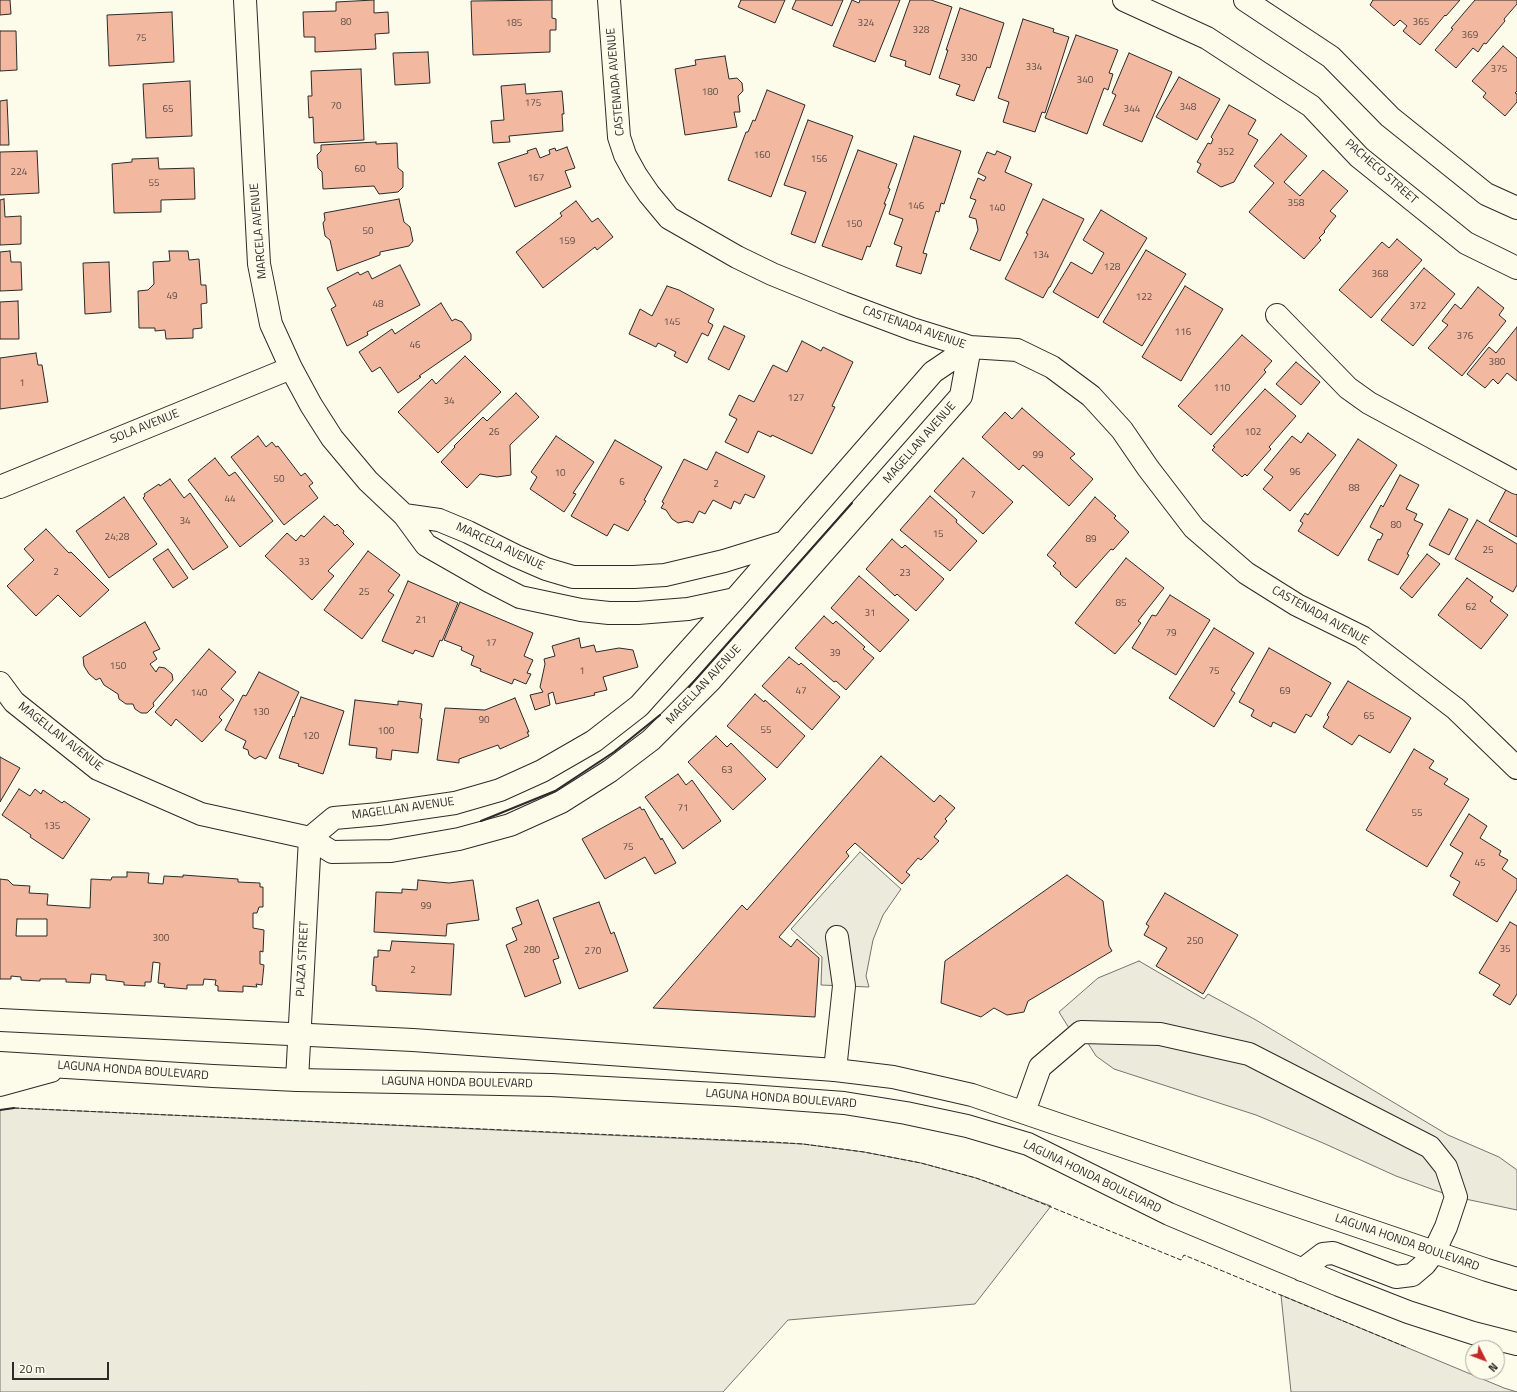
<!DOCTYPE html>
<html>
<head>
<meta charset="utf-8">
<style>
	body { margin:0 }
	#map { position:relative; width:1517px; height:1392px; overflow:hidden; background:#fdfbea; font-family:"Titillium Web",sans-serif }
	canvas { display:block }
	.north { position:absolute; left:1465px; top:1340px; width:40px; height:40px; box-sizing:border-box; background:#fdfbea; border:1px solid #a9a89e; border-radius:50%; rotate:132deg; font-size:11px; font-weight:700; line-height:16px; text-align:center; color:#2b2b2b }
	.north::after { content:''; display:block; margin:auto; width:14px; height:18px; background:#c62828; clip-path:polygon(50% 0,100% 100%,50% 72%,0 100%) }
	.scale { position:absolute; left:12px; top:1362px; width:97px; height:18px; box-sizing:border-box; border:2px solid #2b2b2b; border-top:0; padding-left:5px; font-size:12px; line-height:14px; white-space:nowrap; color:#2b2b2b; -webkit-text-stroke:3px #fdfbea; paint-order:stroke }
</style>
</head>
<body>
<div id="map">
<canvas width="1517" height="1392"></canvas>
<div class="north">N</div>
<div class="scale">20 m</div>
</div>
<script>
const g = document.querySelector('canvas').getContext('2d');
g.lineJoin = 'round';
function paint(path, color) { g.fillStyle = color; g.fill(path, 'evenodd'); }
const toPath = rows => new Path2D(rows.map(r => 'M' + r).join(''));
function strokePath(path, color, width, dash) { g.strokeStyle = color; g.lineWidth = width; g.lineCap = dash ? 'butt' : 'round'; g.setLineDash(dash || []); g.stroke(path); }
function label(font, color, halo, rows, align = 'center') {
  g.font = font + ' "Titillium Web",sans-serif'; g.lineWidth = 3; g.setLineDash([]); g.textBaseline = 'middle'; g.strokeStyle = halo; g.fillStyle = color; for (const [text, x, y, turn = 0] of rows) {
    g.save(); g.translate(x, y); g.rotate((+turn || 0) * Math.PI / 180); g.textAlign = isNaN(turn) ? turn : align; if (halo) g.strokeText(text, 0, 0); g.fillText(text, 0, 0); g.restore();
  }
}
const green = toPath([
	[14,1108,803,1144,864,1152,921,1163,976,1178,1051,1206,975,1304,788,1320,723,1392,0,1392,0,1110,14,1108],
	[1281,1295,1504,1388,1517,1392,1291,1392,1281,1295]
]);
const parking = toPath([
	[860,852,901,889,883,915,873,940,866,976,869,987,821,985,822,957,791,929,860,852],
	[1139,961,1204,999,1208,994,1256,1020,1448,1135,1499,1157,1517,1170,1517,1210,1456,1197,1434,1190,1396,1176,1323,1143,1256,1115,1114,1069,1096,1056,1081,1032,1077,1041,1059,1012,1098,978,1139,961]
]);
const building = toPath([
	[0,0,10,0,11,14,0,15,0,0],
	[374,0,374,13,388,12,389,33,375,34,376,49,315,52,315,37,304,37,303,12,336,11,336,2,374,0],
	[552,0,552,18,556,19,556,30,550,30,550,52,473,55,471,1,552,0],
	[741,0,785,0,775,23,738,7,741,0],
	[796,0,843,0,832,26,792,9,796,0],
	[852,0,859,3,860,0,900,0,875,62,833,46,852,0],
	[910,0,931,0,952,7,930,75,905,66,906,61,890,56,910,0],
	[1373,0,1460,0,1446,16,1445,15,1420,45,1403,31,1407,26,1400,20,1394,26,1370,5,1373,0],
	[1475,0,1517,0,1517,4,1504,19,1505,21,1486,44,1484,43,1478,52,1473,48,1456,68,1435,50,1453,29,1451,28,1475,0],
	[960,8,1004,23,990,68,987,67,974,101,956,95,960,85,939,78,948,50,946,50,960,8],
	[172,12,174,62,109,66,107,15,172,12],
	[1023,19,1054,29,1053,32,1069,37,1045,113,1042,112,1035,132,1003,122,1009,102,998,98,1023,19],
	[0,31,16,31,17,70,0,71,0,31],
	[1076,35,1118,50,1109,73,1113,74,1108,90,1104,88,1087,134,1045,118,1076,35],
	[1503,46,1517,58,1517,91,1515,93,1517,94,1517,102,1505,116,1483,97,1486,93,1472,81,1503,46],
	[428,52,430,83,395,85,393,53,428,52],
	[1129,53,1172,72,1142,142,1103,125,1116,95,1112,93,1129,53],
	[725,56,729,79,737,78,742,83,743,91,738,96,740,112,734,112,737,127,685,135,675,69,696,65,695,60,725,56],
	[361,69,364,140,314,143,313,117,309,118,308,96,312,96,311,71,361,69],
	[1179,77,1220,99,1197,140,1156,117,1179,77],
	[190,81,192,136,146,138,143,84,190,81],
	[525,84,526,94,562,91,564,114,562,114,563,131,509,136,510,142,493,143,491,121,504,120,501,86,525,84],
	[767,90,805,105,771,197,728,180,746,132,748,132,753,120,755,121,767,90],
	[7,100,9,145,0,145,0,101,7,100],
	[1229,105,1256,120,1248,134,1258,140,1234,182,1221,187,1197,172,1201,164,1197,162,1208,143,1211,144,1213,139,1211,137,1229,105],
	[808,120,853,136,815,243,791,234,806,192,784,185,808,120],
	[1281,134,1307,156,1284,182,1300,196,1323,170,1348,191,1330,211,1336,216,1324,231,1325,232,1319,238,1321,240,1304,259,1249,212,1274,183,1254,166,1281,134],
	[914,136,961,151,944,204,941,203,939,212,936,211,923,253,927,254,921,274,896,266,902,247,894,244,903,219,889,214,914,136],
	[376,142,376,144,397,143,398,168,403,172,403,187,398,192,379,194,374,186,323,189,322,172,318,168,317,155,321,151,321,145,376,142],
	[567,147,575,168,565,171,571,187,515,207,498,163,528,153,527,151,536,148,540,158,550,154,549,150,555,148,556,151,567,147],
	[858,150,897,164,888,188,890,189,884,204,886,204,870,247,867,246,862,260,822,246,858,150],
	[37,151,39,193,0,195,0,152,37,151],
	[997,151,1011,157,1005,172,1032,184,1000,261,970,249,978,230,976,219,969,217,976,200,970,198,978,178,984,181,986,177,978,173,987,152,995,155,997,151],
	[158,158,159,169,194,168,195,199,161,200,161,212,114,213,112,164,132,162,132,159,158,158],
	[4,199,5,217,21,216,21,244,0,245,0,200,4,199],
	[399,199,404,222,410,227,413,241,409,246,380,252,380,255,337,271,330,240,325,236,323,223,325,220,324,213,399,199],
	[1043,199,1084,219,1050,287,1049,287,1043,298,1005,279,1028,234,1026,233,1043,199],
	[576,201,592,222,598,218,613,237,597,250,595,247,543,288,516,252,562,216,560,213,576,201],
	[1101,210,1147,238,1098,318,1053,292,1071,262,1092,274,1104,253,1083,240,1101,210],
	[1397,239,1422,260,1371,318,1339,290,1382,242,1389,248,1397,239],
	[1146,250,1186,274,1142,346,1103,322,1146,250],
	[10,251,11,262,21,262,22,290,0,291,0,252,10,251],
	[169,251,188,251,189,260,199,259,201,285,206,285,207,303,201,304,202,328,193,329,193,338,166,339,165,330,155,331,155,328,139,328,138,291,148,290,154,284,153,262,170,261,169,251],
	[109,262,111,312,85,314,83,263,109,262],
	[400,265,420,305,367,332,368,335,347,346,331,309,336,306,327,288,358,272,360,275,368,271,372,279,400,265],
	[1424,268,1455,294,1413,346,1381,320,1424,268],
	[667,286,679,290,714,309,708,322,713,325,708,336,702,333,687,363,674,356,676,352,658,343,656,347,629,334,640,309,652,316,667,286],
	[1185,286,1223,309,1181,381,1142,357,1185,286],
	[1478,287,1504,308,1499,315,1506,321,1462,376,1428,348,1448,325,1442,321,1455,304,1461,309,1478,287],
	[18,301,19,339,0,339,0,302,18,301],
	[441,303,452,321,455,319,462,322,471,334,471,340,419,376,421,377,398,393,380,367,372,372,359,352,392,329,395,334,441,303],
	[724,326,745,336,729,370,708,359,724,326],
	[1517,327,1517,381,1507,373,1498,384,1493,379,1485,388,1467,374,1489,347,1496,353,1517,327],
	[1242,335,1272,361,1264,370,1266,372,1211,435,1178,406,1242,335],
	[802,341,821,351,823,347,853,362,832,406,835,407,812,454,772,435,771,437,758,431,748,453,725,442,737,419,729,415,739,395,754,402,773,365,787,372,802,341],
	[36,353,38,365,42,365,48,402,0,409,0,358,36,353],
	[465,356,501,392,438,453,398,412,432,379,436,384,465,356],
	[1296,362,1320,382,1301,405,1276,384,1296,362],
	[1265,389,1296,416,1269,447,1271,449,1247,476,1245,474,1242,477,1212,450,1215,447,1213,446,1265,389],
	[516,393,539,417,510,445,511,475,497,477,480,474,467,488,441,462,455,447,454,446,483,417,487,421,516,393],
	[1022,408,1075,454,1070,458,1093,479,1069,506,1023,465,1019,470,982,437,1005,412,1012,419,1022,408],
	[1308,433,1336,455,1290,511,1263,489,1273,477,1264,470,1292,436,1301,443,1308,433],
	[258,436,266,447,272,442,276,447,278,446,301,476,305,473,313,483,309,486,318,498,284,525,231,457,258,436],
	[556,436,594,462,573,493,576,494,564,512,530,489,537,477,531,472,556,436],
	[1358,439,1397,465,1338,556,1298,531,1303,523,1300,521,1305,513,1308,515,1358,439],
	[615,440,662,467,644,500,646,501,628,531,614,524,607,536,571,516,615,440],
	[716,452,765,476,754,498,745,494,740,504,734,501,731,509,713,500,705,514,699,511,693,523,687,521,678,523,672,519,666,510,661,508,664,503,662,502,684,459,707,470,716,452],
	[215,458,229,476,235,472,273,521,240,547,188,480,215,458],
	[963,458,1013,502,983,534,934,491,963,458],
	[1400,475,1419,485,1406,509,1417,514,1414,520,1423,524,1407,554,1409,555,1398,575,1368,560,1378,539,1380,540,1383,534,1370,527,1381,505,1383,507,1400,475],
	[170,479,184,498,190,493,228,547,193,570,143,498,145,496,144,494,159,484,160,486,170,479],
	[1507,488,1517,493,1517,537,1489,521,1507,488],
	[930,496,957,520,956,522,977,541,950,571,900,530,930,496],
	[124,497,157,544,109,578,76,531,124,497],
	[1095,497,1116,516,1114,518,1129,532,1113,550,1111,549,1076,588,1060,574,1061,573,1053,566,1056,563,1047,555,1095,497],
	[1449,509,1468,519,1449,555,1429,545,1449,509],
	[324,516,335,526,337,524,344,531,343,533,354,544,328,571,334,576,312,600,265,556,287,533,296,541,301,535,304,537,324,516],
	[1477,520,1517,544,1517,585,1513,592,1455,559,1477,520],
	[46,529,69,553,71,552,109,590,80,617,58,595,36,616,7,586,34,560,24,549,46,529],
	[892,539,902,548,905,545,944,579,916,611,897,594,895,596,866,569,892,539],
	[168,549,188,578,173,588,153,559,168,549],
	[368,551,400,575,388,591,394,595,362,639,324,610,368,551],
	[1427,554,1440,564,1412,598,1400,588,1427,554],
	[1126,558,1164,588,1138,621,1141,623,1115,654,1075,623,1126,558],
	[859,576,909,620,880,652,831,608,859,576],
	[1467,578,1493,597,1490,601,1508,615,1481,649,1438,615,1467,578],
	[408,581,458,603,442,641,440,640,433,657,415,650,413,654,382,641,408,581],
	[1170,595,1210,620,1176,675,1132,648,1152,615,1156,616,1170,595],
	[460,602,533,633,524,656,533,660,527,673,531,674,526,684,514,679,512,684,480,671,481,669,471,665,474,656,461,650,462,647,444,640,460,602],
	[824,616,833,624,836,621,865,647,863,649,874,658,846,690,836,681,834,682,795,648,824,616],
	[145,622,160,649,153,652,157,659,150,664,156,672,159,667,165,668,172,674,173,680,153,703,154,706,147,713,141,713,135,709,133,704,126,704,119,699,118,694,104,685,100,678,96,680,89,674,84,666,83,657,145,622],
	[1214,628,1254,653,1231,690,1235,693,1214,727,1169,698,1214,628],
	[579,638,581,648,594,645,596,652,619,648,633,650,638,667,603,677,607,690,594,693,595,695,556,704,553,692,548,694,550,705,535,710,530,695,543,692,540,687,545,664,544,659,555,656,552,646,579,638],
	[1269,648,1331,683,1311,717,1306,714,1295,733,1273,722,1271,727,1251,716,1254,710,1239,702,1269,648],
	[209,649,236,672,221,689,234,700,219,717,222,720,202,742,176,719,171,726,155,712,209,649],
	[789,657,799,665,801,663,840,697,812,730,762,686,789,657],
	[259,672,299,692,266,759,260,756,255,759,249,755,248,750,243,748,246,741,225,730,243,695,246,696,259,672],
	[1348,681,1411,718,1390,753,1359,735,1352,745,1323,727,1329,717,1327,715,1348,681],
	[755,694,764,702,765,700,805,736,777,768,727,726,755,694],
	[301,697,344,711,323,774,298,766,299,764,279,758,293,716,294,717,301,697],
	[515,698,529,732,527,732,529,736,500,749,498,745,459,759,459,763,437,760,445,708,485,710,515,698],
	[355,700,398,705,398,701,422,704,420,718,422,719,418,753,392,750,391,760,376,758,377,748,349,745,355,700],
	[716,736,727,747,731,743,766,779,733,810,688,762,716,736],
	[1414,749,1434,761,1429,768,1448,779,1444,784,1469,799,1427,867,1366,830,1414,749],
	[881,756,934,802,940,795,955,808,945,819,947,821,934,837,939,841,921,860,918,858,906,872,910,875,902,884,855,843,846,852,849,856,779,937,791,947,797,939,819,958,815,1017,653,1008,742,905,747,910,881,756],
	[0,757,20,768,0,802,0,757],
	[678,774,686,785,692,780,721,821,683,849,645,797,678,774],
	[19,789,30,796,35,789,41,794,43,790,62,803,64,801,90,819,63,859,30,837,31,835,2,815,19,789],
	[640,807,642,810,644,809,661,840,662,838,676,863,655,874,645,857,605,879,582,839,640,807],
	[1469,814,1487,826,1480,838,1501,851,1499,855,1508,860,1502,869,1517,879,1517,889,1497,922,1453,895,1460,882,1450,876,1463,853,1450,845,1469,814],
	[127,872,149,873,148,883,163,884,164,876,183,877,183,875,238,879,238,882,260,883,260,887,263,887,263,907,259,907,257,913,253,913,253,928,264,930,263,952,260,951,260,964,264,965,262,985,256,984,257,987,243,986,243,992,218,991,218,986,215,985,216,980,204,979,203,985,187,985,187,989,164,987,165,984,158,983,160,963,153,962,151,982,145,982,145,986,124,985,124,982,106,980,106,975,91,974,90,983,66,982,66,979,40,979,40,981,21,980,21,977,11,976,11,979,0,979,0,879,8,880,13,885,30,886,29,893,48,894,47,905,90,908,91,879,111,880,112,877,127,877,127,872],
	[17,919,47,919,47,936,16,936,17,919],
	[1067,875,1103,901,1109,946,1112,951,1028,1001,1024,1012,1007,1015,994,1008,981,1017,941,1003,945,961,1067,875],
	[418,880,449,883,473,880,479,920,447,924,446,936,374,932,376,892,402,893,402,889,417,890,418,880],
	[1165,893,1238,935,1203,994,1156,966,1167,948,1144,935,1149,926,1146,924,1165,893],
	[538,900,559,958,553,960,561,983,525,997,506,945,517,940,512,928,522,924,516,908,538,900],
	[599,902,611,934,614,932,628,971,579,989,553,918,599,902],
	[1510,922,1517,926,1517,994,1510,1005,1493,995,1500,985,1479,973,1510,922],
	[392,941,454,944,451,995,376,991,376,986,372,985,374,957,378,957,378,950,390,951,392,941]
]);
const minor = toPath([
	[245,0,259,264,271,324,291,368,311,405,332,438,368,481,404,515,426,545,489,581,520,597,581,610,609,613,638,613,688,609,735,599],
	[609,0,619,137,625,155,636,175,649,194,669,218,737,257,772,274,843,303,912,329,970,347,1017,350,1052,367,1091,396,1122,430,1148,468,1194,528,1246,573,1297,605,1362,637,1456,709,1517,768],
	[1124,0,1207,38,1311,106,1359,157,1466,243,1517,268],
	[1245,0,1331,57,1390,117,1486,194,1517,208],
	[1277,315,1348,388,1369,403,1517,483],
	[0,487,291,368],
	[404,515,439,520,468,532,516,556,546,569,573,577,634,577,665,575,724,561,785,542],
	[0,683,14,702,98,769,201,814,310,838,332,852,391,851,459,839,510,825,561,802,610,771,651,740,710,681,961,396,970,347],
	[310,838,334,818,379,814,455,803,500,790,542,771,594,741,639,706,735,599,933,372,970,347],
	[835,1070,844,986,837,937],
	[297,1080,310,838],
	[1024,1112,1040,1067,1081,1032,1160,1034,1249,1054,1430,1147,1446,1167,1456,1197,1446,1227,1434,1252]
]);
const major = toPath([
	[0,1020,413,1040,835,1070,893,1077,972,1095,1487,1270,1517,1279],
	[0,1063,213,1076,297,1080,551,1085,736,1095,844,1103,906,1113,967,1126,1028,1144,1169,1214,1339,1285,1408,1312,1473,1333,1517,1344],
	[0,1085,51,1071],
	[1302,1270,1323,1254,1333,1253,1396,1277,1412,1275,1425,1264,1434,1252]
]);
const fence = toPath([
	[14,1108,773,1142,803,1144,864,1152,921,1163,976,1178,1002,1187,1181,1260,1184,1255,1406,1347]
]);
const wall = toPath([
	[689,687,852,503],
	[481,821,555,791,614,752,660,715],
	[0,1110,14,1108]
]);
const numberNames = [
	["80",346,23],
	["365",1421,23],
	["185",514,24],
	["324",866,24],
	["328",921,31],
	["369",1470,36],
	["75",141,39],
	["330",969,59],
	["334",1034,68],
	["375",1499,70],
	["340",1085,81],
	["180",710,93],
	["175",533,104],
	["70",336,107],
	["348",1188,108],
	["65",168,110],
	["344",1132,110],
	["352",1226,153],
	["160",762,156],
	["156",819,160],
	["60",360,170],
	["224",19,173],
	["167",536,179],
	["55",154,184],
	["358",1296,204],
	["146",916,207],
	["140",997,209],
	["150",854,225],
	["50",368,232],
	["159",567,242],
	["134",1041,256],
	["128",1112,268],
	["368",1380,275],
	["49",172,297],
	["122",1144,298],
	["48",378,305],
	["372",1418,307],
	["145",672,323],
	["116",1183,333],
	["376",1465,337],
	["46",415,346],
	["380",1497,363],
	["1",22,384],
	["110",1222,389],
	["127",796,399],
	["34",449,402],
	["26",494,433],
	["102",1253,433],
	["99",1038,456],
	["96",1295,473],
	["10",560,474],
	["50",279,480],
	["6",622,483],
	["2",716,485],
	["88",1354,489],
	["7",973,496],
	["44",230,500],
	["34",185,522],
	["80",1396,526],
	["15",938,535],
	["24;28",117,538],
	["89",1091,540],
	["25",1488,551],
	["33",304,563],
	["2",56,573],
	["23",905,574],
	["25",364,593],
	["85",1121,604],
	["62",1471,608],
	["31",870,614],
	["21",421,621],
	["79",1171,634],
	["17",491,644],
	["39",835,654],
	["150",118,667],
	["1",582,672],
	["75",1214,672],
	["47",801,692],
	["69",1285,692],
	["140",199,694],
	["130",261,713],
	["65",1369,717],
	["90",484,721],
	["55",766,731],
	["100",386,732],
	["120",311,737],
	["63",727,771],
	["71",683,809],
	["55",1417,814],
	["135",52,827],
	["75",628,848],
	["45",1480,864],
	["99",426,907],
	["300",161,939],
	["250",1195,942],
	["35",1505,950],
	["280",532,951],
	["270",593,952],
	["2",413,971]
];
const streetNames = [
	["CASTENADA AVENUE",616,82,-95],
	["PACHECO STREET",1381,172,41],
	["MARCELA AVENUE",259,231,-95],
	["CASTENADA AVENUE",914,328,19],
	["SOLA AVENUE",145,427,-22],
	["MAGELLAN AVENUE",920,443,-49],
	["MARCELA AVENUE",500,547,25],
	["CASTENADA AVENUE",1320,616,29],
	["MAGELLAN AVENUE",704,685,-47],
	["MAGELLAN AVENUE",60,737,38],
	["MAGELLAN AVENUE",403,809,-8],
	["PLAZA STREET",303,959,-87],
	["LAGUNA HONDA BOULEVARD",133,1071,4],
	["LAGUNA HONDA BOULEVARD",457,1083,1],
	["LAGUNA HONDA BOULEVARD",781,1099,4],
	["LAGUNA HONDA BOULEVARD",1092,1177,26],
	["LAGUNA HONDA BOULEVARD",1407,1243,19]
];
paint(green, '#ecebdb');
strokePath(green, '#74746e', 1);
paint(parking, '#eceadb');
strokePath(parking, '#74746e', 1);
paint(building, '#f2b8a0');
strokePath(building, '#2b2b2b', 1);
strokePath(minor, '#2b2b2b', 24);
strokePath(major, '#2b2b2b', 24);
strokePath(minor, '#fdfbea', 22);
strokePath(major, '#fdfbea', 22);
strokePath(fence, '#2b2b2b', 1, [5, 2]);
strokePath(wall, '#2b2b2b', 2);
label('10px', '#5d4e48', null, numberNames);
label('12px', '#2b2b2b', '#fdfbea', streetNames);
</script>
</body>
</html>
